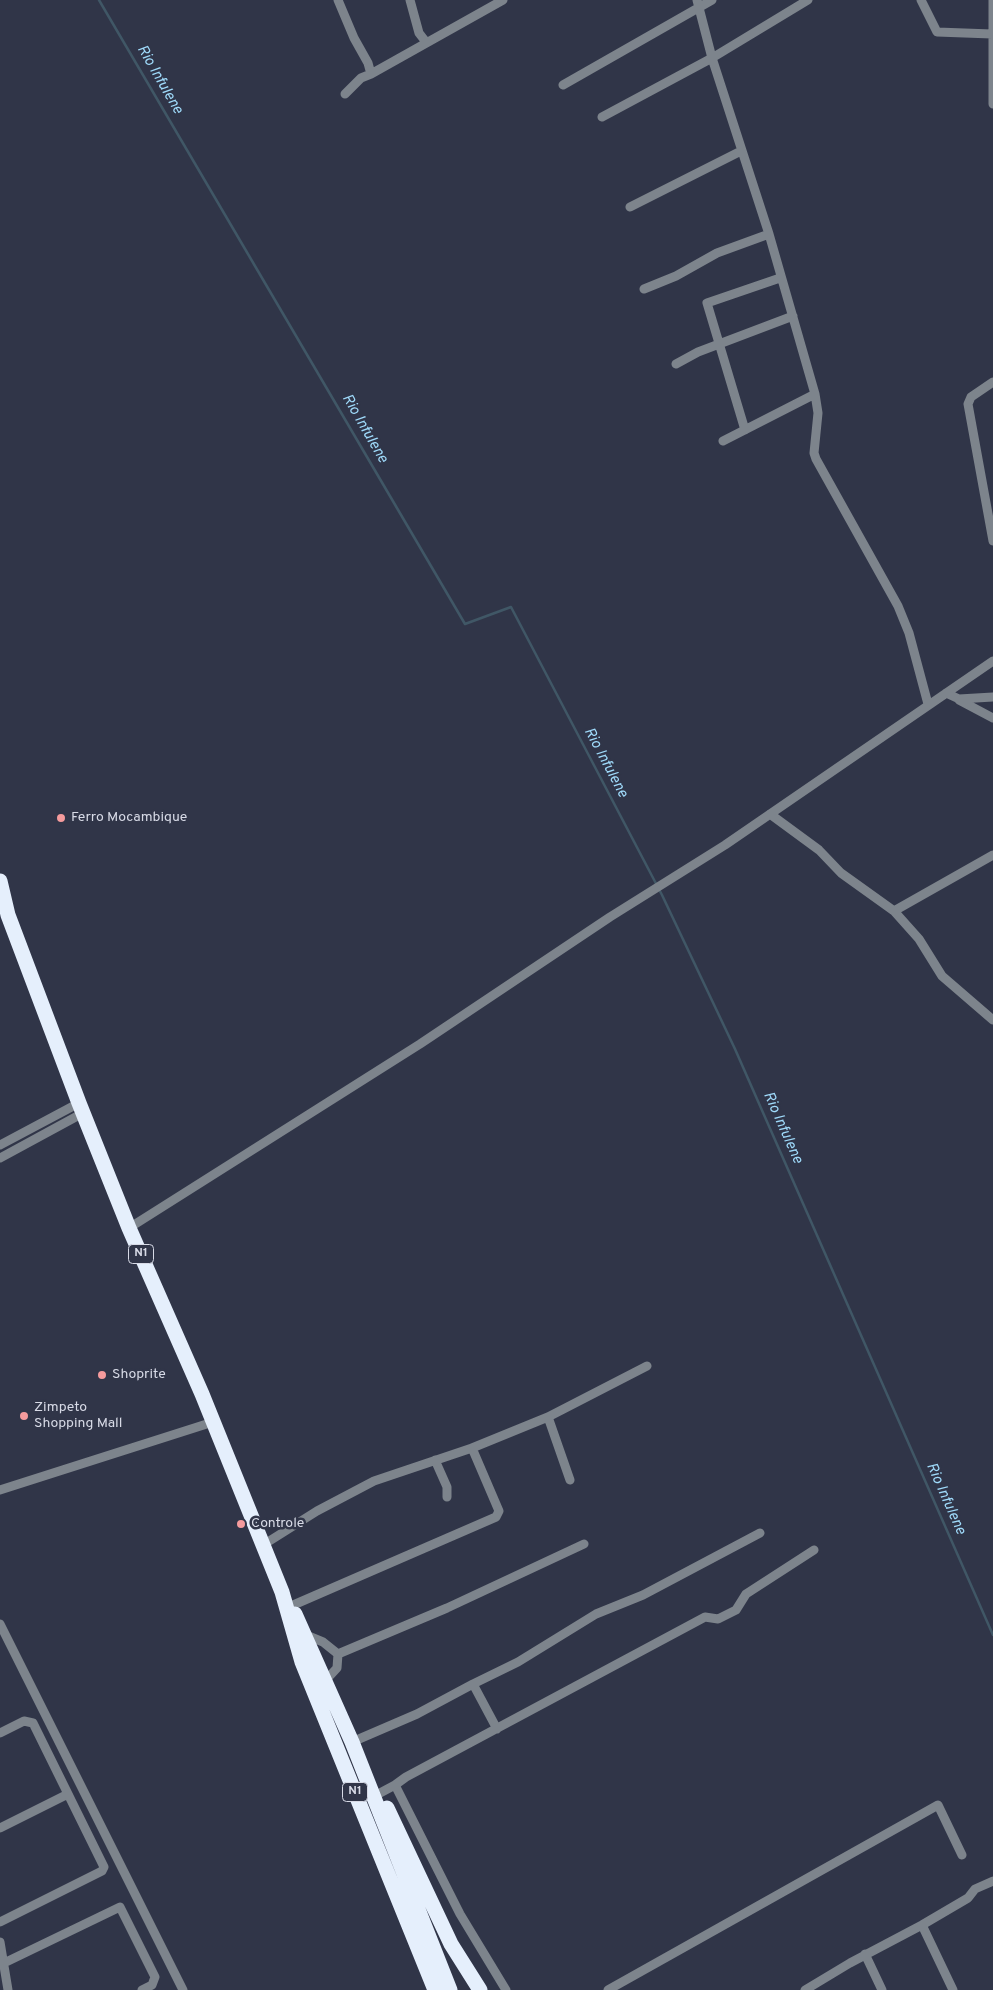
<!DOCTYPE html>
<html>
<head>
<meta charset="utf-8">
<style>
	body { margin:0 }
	canvas { display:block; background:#303548 }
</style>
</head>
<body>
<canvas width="993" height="1990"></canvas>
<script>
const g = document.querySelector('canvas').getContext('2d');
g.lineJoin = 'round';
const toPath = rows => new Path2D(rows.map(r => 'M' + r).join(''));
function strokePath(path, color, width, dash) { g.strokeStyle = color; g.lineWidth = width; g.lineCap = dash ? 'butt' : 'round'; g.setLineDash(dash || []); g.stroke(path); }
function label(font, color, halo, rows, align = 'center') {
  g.font = font + ' Overpass,sans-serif'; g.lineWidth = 5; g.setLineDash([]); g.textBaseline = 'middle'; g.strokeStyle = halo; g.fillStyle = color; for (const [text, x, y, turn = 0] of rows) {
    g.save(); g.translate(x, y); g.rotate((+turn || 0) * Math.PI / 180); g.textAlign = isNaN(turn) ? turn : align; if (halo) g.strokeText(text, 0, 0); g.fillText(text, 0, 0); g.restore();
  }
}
const stream = toPath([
	[99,0,465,624,511,607,662,895,735,1049,993,1635]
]);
const street = toPath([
	[338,0,354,38,368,63,371,74],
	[410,0,419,33,426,42],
	[697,0,712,58,769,234,815,394,818,413,814,453,816,459,898,606,909,633,928,704],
	[921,0,937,32,992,34],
	[993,0,993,104],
	[563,85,712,0],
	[345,94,361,78,371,74,503,0],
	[602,117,712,58,808,0],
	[630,207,741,151],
	[644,289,676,276,717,253,769,234],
	[676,364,698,352,793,316],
	[993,382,971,397,968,404,993,541],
	[745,430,707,303,780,278],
	[723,441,815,394],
	[946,693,959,699,993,697],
	[959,700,993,718],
	[770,814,819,850,841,873,894,911,919,939,942,976,993,1020],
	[894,911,993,855],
	[0,1145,79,1103],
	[0,1158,83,1113],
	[129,1228,420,1044,610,917,725,845,993,661],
	[548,1417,570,1480],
	[435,1460,447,1487,447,1497],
	[0,1490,213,1422],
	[263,1545,317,1511,374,1481,472,1448,548,1417,647,1366],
	[291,1606,496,1517,499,1511,472,1448],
	[0,1624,183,1990],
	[306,1635,323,1642,338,1654,337,1668,325,1681],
	[338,1654,447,1608,584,1544],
	[473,1684,518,1662,596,1614,643,1595,760,1533],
	[0,1733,24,1721,33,1723,104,1867,102,1871,0,1922],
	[352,1742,417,1714,473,1684,497,1729],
	[380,1793,395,1785],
	[0,1828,66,1795],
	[922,1925,953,1990],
	[0,1942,8,1990],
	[865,1954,882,1990],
	[4,1963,120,1907,155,1977,152,1985,142,1990],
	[506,1990,460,1914,395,1785,406,1777,705,1617,718,1619,736,1610,746,1594,814,1550],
	[608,1990,938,1805,962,1855],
	[805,1990,850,1963,922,1925,968,1898,975,1889,993,1881]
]);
const highway = toPath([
	[0,881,8,915,79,1103,129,1228,202,1394,282,1592,302,1662,435,1990],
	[295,1614,352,1742,450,1990],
	[387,1808,451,1944,480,1990]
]);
const markers = [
	[61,818,5,"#f59b9d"],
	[102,1375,5,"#f59b9d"],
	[24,1416,5,"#f59b9d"],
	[241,1524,5,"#f59b9d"]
];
const shields = [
	[141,1254,25],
	[355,1792,25]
];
const shieldNames = [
	["N1",141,1254],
	["N1",355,1792]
];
const poiNames = [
	["Ferro Mocambique",71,818],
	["Shoprite",112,1375],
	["Zimpeto",34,1408],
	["Shopping Mall",34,1424],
	["Controle",251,1524]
];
const waterNames = [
	["Rio Infulene",159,80,60],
	["Rio Infulene",364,429,60],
	["Rio Infulene",605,763,62],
	["Rio Infulene",782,1128,66],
	["Rio Infulene",945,1499,66]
];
strokePath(stream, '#405766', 2.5);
strokePath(street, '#7d848c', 9);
strokePath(highway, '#e5effc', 15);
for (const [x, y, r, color] of markers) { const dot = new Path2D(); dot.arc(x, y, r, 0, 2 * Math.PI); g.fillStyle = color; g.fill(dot); strokePath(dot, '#303548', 2); }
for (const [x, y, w] of shields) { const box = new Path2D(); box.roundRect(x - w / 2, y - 9.5, w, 19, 4); g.fillStyle = '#303548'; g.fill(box); strokePath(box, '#d7dae6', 1); }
label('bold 12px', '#d7dae6', null, shieldNames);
label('14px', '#d7dae6', '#303548', poiNames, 'left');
label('italic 15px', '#9fdafa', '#303548', waterNames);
</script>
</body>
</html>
